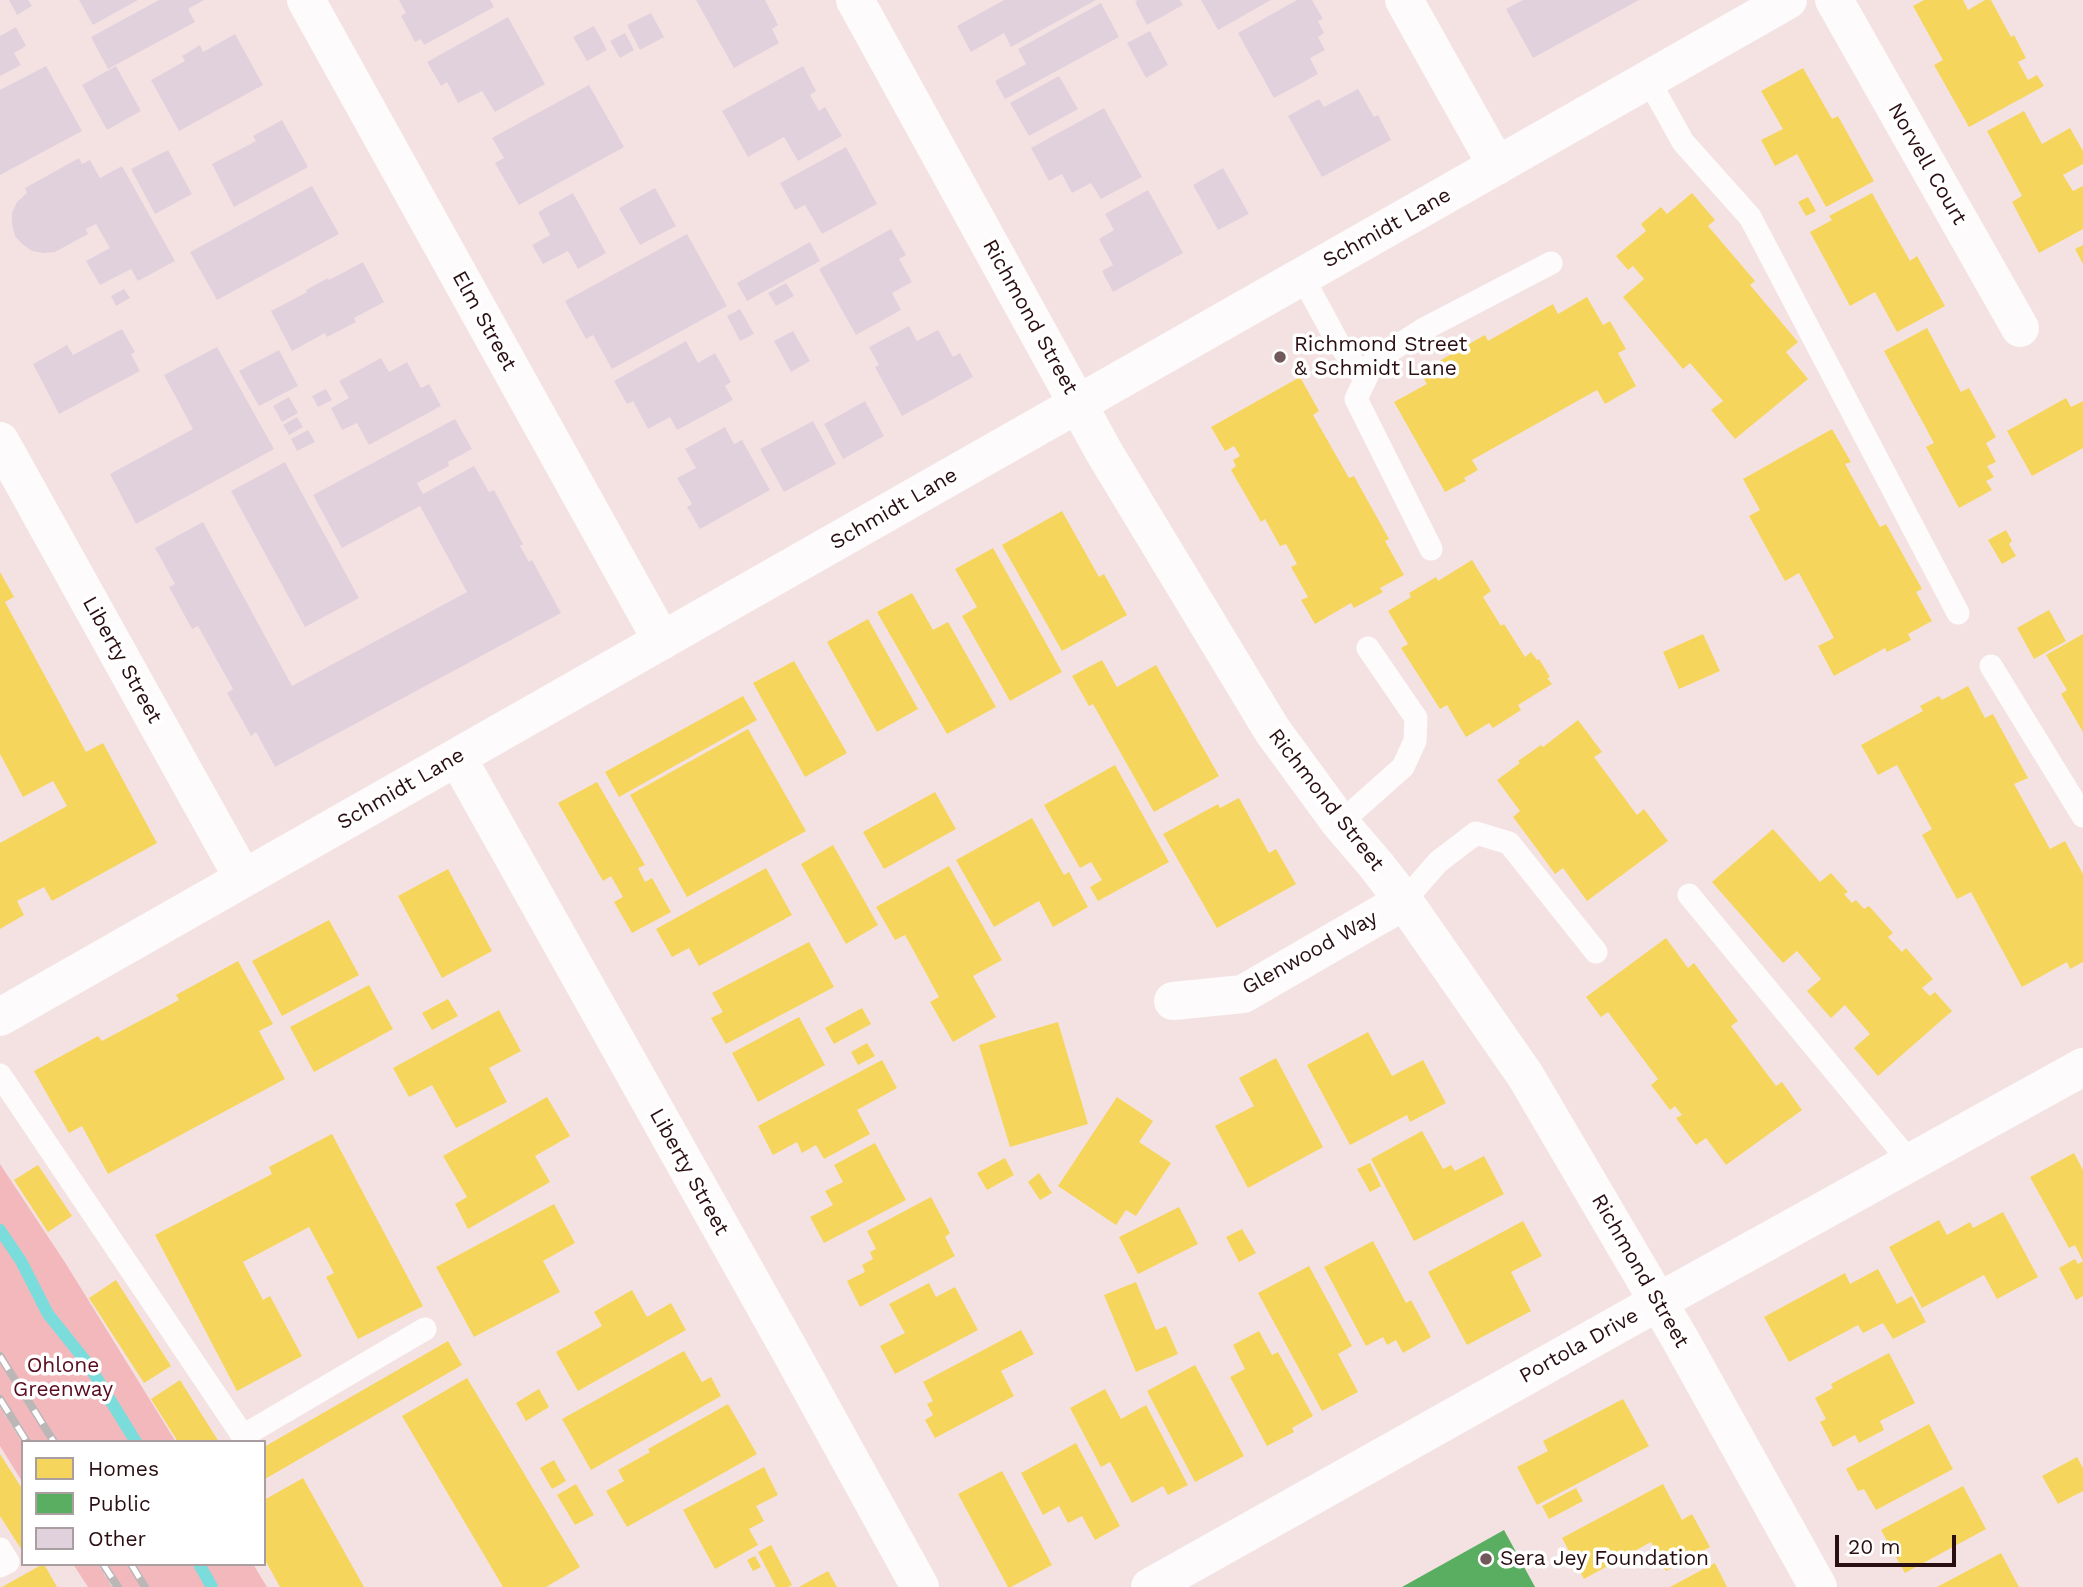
<!DOCTYPE html>
<html>
<head>
<meta charset="utf-8">
<style>
	body { margin:0 }
	#map { position:relative; width:2083px; height:1587px; overflow:hidden; background:#f4e2e3; font-family:"Work Sans",sans-serif }
	canvas { display:block }
	.legend { position:absolute; left:21px; top:1440px; width:245px; height:126px; box-sizing:border-box; background:#fff; border:2px solid #aa9fa0; margin:0; padding:9px 12px; list-style:none; font-size:21px; color:#2a0f12 }
	.legend li { display:flex; align-items:center; gap:14px; height:35px }
	.legend b { width:35px; border:2px solid #aa9fa0 }
	.scale { position:absolute; left:1835px; top:1535px; width:121px; height:32px; box-sizing:border-box; border:4px solid #2a0f12; border-top:0; padding-left:9px; font-size:21px; line-height:24px; white-space:nowrap; color:#2a0f12; -webkit-text-stroke:5px #fff; paint-order:stroke }
</style>
</head>
<body>
<div id="map">
<canvas width="2083" height="1587"></canvas>
<ul class="legend">
<li><b style="height:19px;background:#f6d55c"></b>Homes</li>
<li><b style="height:19px;background:#5aae61"></b>Public</li>
<li><b style="height:19px;background:#e1d1dd"></b>Other</li>
</ul>
<div class="scale">20 m</div>
</div>
<script>
const g = document.querySelector('canvas').getContext('2d');
g.lineJoin = 'round';
function paint(path, color) { g.fillStyle = color; g.fill(path, 'evenodd'); }
const toPath = rows => new Path2D(rows.map(r => 'M' + r).join(''));
function strokePath(path, color, width, dash) { g.strokeStyle = color; g.lineWidth = width; g.lineCap = dash ? 'butt' : 'round'; g.setLineDash(dash || []); g.stroke(path); }
function label(font, color, halo, rows, align = 'center') {
  g.font = font + ' "Work Sans",sans-serif'; g.lineWidth = 7; g.setLineDash([]); g.textBaseline = 'middle'; g.strokeStyle = halo; g.fillStyle = color; for (const [text, x, y, turn = 0] of rows) {
    g.save(); g.translate(x, y); g.rotate((+turn || 0) * Math.PI / 180); g.textAlign = isNaN(turn) ? turn : align; if (halo) g.strokeText(text, 0, 0); g.fillText(text, 0, 0); g.restore();
  }
}
const green = toPath([
	[0,1164,66,1264,176,1442,23,1442,23,1483,0,1446],
	[73,1564,253,1564,267,1587,88,1587]
]);
const homes = toPath([
	[1924,0,1963,0,1968,10,1985,0,1991,0,2011,37,2014,35,2026,58,2018,62,2028,80,2037,75,2044,86,1969,127,1934,65,1943,60,1913,6],
	[1803,68,1832,119,1838,116,1874,181,1826,207,1797,154,1775,166,1761,140,1783,129,1761,91],
	[2024,111,2042,144,2070,128,2083,151,2083,164,2063,175,2073,191,2083,186,2083,229,2039,253,2012,202,2022,196,1987,131],
	[1692,193,1715,220,1708,226,1755,281,1750,285,1798,342,1786,352,1808,379,1735,439,1711,410,1723,401,1690,363,1683,369,1623,297,1644,279,1633,266,1628,270,1616,256,1646,231,1641,224,1661,207,1667,214],
	[1872,193,1910,261,1917,256,1945,306,1897,332,1875,292,1850,306,1810,232,1832,220,1829,216],
	[1808,197,1816,211,1806,216,1798,202],
	[2083,245,2083,264,2075,249],
	[1587,297,1603,325,1610,321,1626,349,1618,353,1636,386,1605,404,1597,390,1472,460,1478,470,1464,478,1466,481,1445,492,1394,402,1427,384,1420,372,1485,335,1488,341,1553,304,1558,314],
	[1927,328,1961,392,1969,388,1996,437,1986,443,1996,462,1987,466,1994,477,1986,481,1992,490,1959,508,1926,447,1934,443,1884,351],
	[1300,377,1319,411,1313,415,1349,478,1354,476,1389,539,1385,541,1404,575,1380,588,1383,592,1354,608,1351,603,1315,624,1301,600,1308,597,1291,567,1297,564,1286,544,1280,546,1265,519,1261,522,1231,470,1236,466,1233,460,1240,456,1234,446,1225,451,1211,427],
	[2066,398,2071,407,2083,401,2083,448,2032,476,2007,431],
	[1832,429,1851,462,1845,464,1880,527,1886,524,1922,589,1916,592,1932,621,1908,634,1911,640,1887,652,1885,648,1834,676,1818,646,1834,638,1799,573,1785,581,1749,516,1760,510,1743,479],
	[1062,511,1099,577,1104,574,1127,615,1062,651,1002,545],
	[2006,530,2012,541,2009,544,2016,556,2002,564,1988,540],
	[993,548,1062,672,1010,701,962,616,977,607,955,569],
	[1472,560,1491,591,1483,597,1501,626,1504,624,1525,657,1531,652,1537,660,1539,659,1550,677,1547,678,1552,684,1518,705,1521,710,1493,728,1489,723,1466,737,1447,705,1440,709,1401,648,1408,644,1388,611,1411,597,1409,593,1436,577,1438,581],
	[0,572,14,597,5,602,86,752,103,743,157,843,52,901,44,887,17,901,24,915,0,929,0,843,67,806,53,781,23,797,0,754],
	[912,593,933,630,948,622,996,707,947,734,877,612],
	[2049,610,2066,641,2034,659,2017,628],
	[868,619,918,709,877,732,827,642],
	[1703,634,1720,671,1679,689,1663,652],
	[2083,634,2083,732,2061,694,2067,690,2046,655],
	[1102,660,1117,687,1156,665,1219,776,1154,812,1093,704,1089,706,1072,676],
	[794,661,847,753,805,777,753,683],
	[1968,686,1985,718,1993,714,2028,778,2014,784,2050,849,2065,841,2083,874,2083,962,2070,969,2067,962,2022,987,1971,892,1957,899,1922,835,1932,829,1897,765,1878,775,1861,745,1923,711,1920,706,1939,696,1942,700],
	[743,696,757,720,619,797,605,772],
	[1578,720,1602,752,1594,757,1637,815,1644,809,1668,841,1587,901,1563,868,1555,874,1534,845,1513,817,1520,811,1497,780,1520,763,1518,761,1541,745,1543,747],
	[748,729,806,831,687,897,630,795],
	[1115,765,1169,862,1098,901,1090,887,1102,880,1091,862,1080,868,1044,805],
	[597,782,645,865,638,868,645,882,652,878,671,912,632,933,614,902,623,897,611,876,603,881,558,803],
	[935,792,956,829,884,869,863,832],
	[1239,798,1269,853,1276,849,1296,884,1217,928,1163,834,1218,804,1220,808],
	[1032,818,1064,875,1069,872,1088,907,1053,927,1039,901,994,927,956,860],
	[1773,829,1820,882,1831,873,1848,892,1844,894,1852,903,1856,900,1864,909,1869,906,1893,933,1888,937,1902,952,1906,948,1933,979,1922,988,1930,996,1935,992,1952,1011,1878,1076,1854,1048,1870,1034,1845,1005,1831,1018,1807,991,1821,979,1797,951,1783,963,1712,882],
	[833,845,878,925,846,944,801,864],
	[949,866,1002,960,973,976,996,1017,953,1042,930,1002,939,997,905,935,895,940,876,907],
	[766,868,792,915,699,966,689,948,672,957,656,929],
	[448,869,492,951,442,978,398,896],
	[329,920,359,975,282,1016,252,961],
	[1666,938,1688,968,1694,963,1738,1021,1731,1026,1776,1086,1782,1082,1802,1110,1726,1165,1706,1138,1696,1145,1676,1118,1682,1115,1675,1106,1670,1110,1651,1085,1658,1079,1608,1012,1601,1017,1586,997],
	[809,942,834,987,726,1044,711,1018,723,1012,712,993],
	[238,961,273,1024,259,1031,285,1079,108,1174,82,1126,69,1133,34,1071,98,1036,102,1041,179,1000,176,995],
	[369,985,393,1029,314,1072,290,1027],
	[448,999,458,1016,432,1030,422,1013],
	[862,1008,871,1024,834,1044,825,1028],
	[499,1010,521,1051,489,1068,507,1102,456,1128,432,1085,409,1097,393,1068],
	[799,1017,825,1065,758,1102,732,1053],
	[1058,1022,1088,1124,1010,1147,979,1045],
	[1368,1032,1392,1076,1423,1060,1446,1103,1410,1122,1407,1115,1350,1145,1307,1065],
	[867,1043,875,1056,858,1065,851,1052],
	[1276,1058,1323,1147,1248,1188,1215,1126,1254,1106,1239,1078],
	[882,1060,897,1088,857,1110,870,1134,824,1159,816,1145,802,1153,797,1142,773,1155,758,1126],
	[547,1097,570,1136,535,1156,550,1182,468,1229,455,1204,467,1197,443,1156],
	[1117,1097,1153,1121,1139,1142,1171,1163,1136,1216,1126,1210,1116,1225,1058,1186],
	[1422,1131,1443,1169,1451,1165,1455,1171,1484,1156,1504,1194,1414,1241,1371,1159],
	[332,1134,423,1306,358,1339,326,1277,334,1273,309,1227,243,1262,263,1300,270,1296,302,1356,237,1391,155,1235,272,1174,269,1167],
	[875,1143,906,1200,824,1243,810,1217,833,1205,825,1191,843,1182,834,1165],
	[2074,1153,2083,1170,2083,1261,2075,1245,2069,1248,2030,1177],
	[1005,1158,1014,1175,987,1190,977,1173],
	[1370,1163,1381,1186,1370,1192,1357,1169],
	[38,1165,72,1216,48,1232,14,1180],
	[1039,1173,1052,1193,1040,1200,1028,1182],
	[931,1197,950,1233,945,1237,955,1256,860,1307,847,1281,865,1272,862,1265,873,1259,870,1252,876,1249,867,1231],
	[554,1204,575,1243,543,1261,560,1292,474,1337,436,1267],
	[1179,1207,1198,1244,1138,1274,1119,1237],
	[2003,1212,2038,1277,1997,1299,1984,1275,1922,1308,1889,1247,1939,1220,1947,1235,1970,1222,1973,1228],
	[1523,1221,1542,1256,1511,1272,1531,1311,1467,1345,1428,1272],
	[1242,1229,1256,1253,1239,1262,1226,1237],
	[1373,1241,1406,1303,1411,1300,1431,1337,1403,1353,1396,1340,1387,1345,1383,1337,1366,1346,1324,1267],
	[2075,1259,2078,1264,2083,1261,2083,1296,2076,1300,2059,1268],
	[1309,1266,1352,1346,1338,1354,1358,1392,1322,1411,1258,1293],
	[1878,1269,1897,1304,1912,1296,1926,1322,1893,1339,1883,1323,1863,1333,1858,1325,1789,1362,1764,1317,1845,1273,1850,1284],
	[116,1280,171,1366,144,1383,89,1298],
	[1136,1282,1156,1330,1166,1326,1178,1354,1136,1372,1104,1295],
	[929,1283,936,1297,955,1287,978,1330,895,1374,880,1346,905,1333,889,1304],
	[632,1290,647,1317,671,1303,686,1330,578,1391,556,1352,602,1326,594,1312],
	[1021,1330,1034,1354,1001,1371,1014,1396,935,1438,925,1420,933,1415,927,1404,933,1401,923,1382],
	[1259,1331,1272,1355,1278,1352,1313,1416,1292,1428,1294,1432,1267,1446,1230,1377,1245,1369,1233,1345],
	[448,1341,462,1365,265,1479,264,1447],
	[684,1351,702,1382,711,1377,721,1396,591,1470,562,1419],
	[1889,1353,1915,1403,1880,1421,1884,1430,1859,1443,1855,1435,1833,1447,1820,1422,1826,1419,1815,1398,1833,1388,1831,1384],
	[1195,1365,1244,1456,1195,1482,1147,1391],
	[467,1378,580,1567,546,1587,503,1587,402,1416],
	[180,1380,219,1442,178,1442,151,1399],
	[539,1389,549,1407,526,1421,516,1403],
	[1105,1389,1121,1419,1146,1405,1188,1485,1168,1495,1163,1486,1132,1503,1110,1462,1101,1467,1070,1408],
	[1623,1399,1649,1446,1537,1505,1517,1467,1548,1451,1543,1441],
	[728,1404,757,1454,627,1527,606,1491,624,1481,618,1470,650,1452,648,1449],
	[1929,1424,1953,1469,1876,1510,1864,1489,1858,1491,1846,1469],
	[1076,1443,1120,1526,1095,1540,1082,1516,1068,1523,1059,1506,1043,1515,1021,1473],
	[0,1454,23,1490,23,1552,0,1516],
	[2077,1457,2083,1468,2083,1491,2058,1504,2042,1476],
	[554,1460,566,1481,552,1489,540,1468],
	[764,1467,778,1495,756,1506,764,1521,749,1529,758,1545,715,1569,683,1510],
	[1002,1471,1052,1565,1011,1587,1008,1587,958,1494],
	[303,1478,364,1587,280,1587,264,1558,264,1500],
	[576,1484,594,1515,575,1525,557,1495],
	[1663,1484,1682,1520,1692,1514,1710,1547,1666,1571,1651,1542,1584,1579,1562,1538],
	[1963,1486,1986,1529,1905,1573,1881,1530],
	[1576,1488,1583,1501,1549,1519,1542,1506],
	[771,1545,792,1585,788,1587,776,1587,758,1552],
	[2001,1553,2019,1587,1937,1587],
	[755,1556,761,1567,753,1571,747,1560],
	[1715,1563,1727,1587,1670,1587],
	[44,1564,57,1587,2,1587,43,1564],
	[828,1571,837,1587,799,1587]
]);
const public = toPath([
	[1504,1530,1535,1587,1402,1587]
]);
const stream = toPath([
	[0,1230,21,1261,48,1314,88,1364,136,1442],
	[199,1564,212,1587]
]);
const building = toPath([
	[9,0,28,0,32,6,17,15],
	[79,0,138,0,93,25],
	[159,0,204,0,188,9,195,22,108,69,91,37],
	[399,0,490,0,494,7,424,45,421,39,415,42,401,16,406,13],
	[696,0,765,0,778,25,772,29,779,43,734,68],
	[1004,0,1096,0,1011,47,1004,33,971,52,957,26],
	[1138,0,1180,0,1183,5,1147,25,1135,2],
	[1201,0,1271,0,1218,30],
	[1297,0,1312,0,1323,19,1318,21,1324,33,1318,37,1325,50,1310,58,1318,74,1274,98,1238,33],
	[1523,0,1639,0,1533,58,1506,9],
	[1101,3,1119,37,1005,99,995,81,1026,64,1018,49],
	[651,13,664,37,640,50,627,25],
	[508,17,545,84,495,112,482,91,458,103,447,82,441,86,427,62],
	[594,26,607,50,587,61,573,37],
	[16,27,26,46,14,53,21,65,0,76,0,36],
	[1150,31,1168,65,1146,78,1127,43],
	[625,33,634,50,620,58,610,41],
	[235,34,263,85,179,131,151,80,185,61,182,56,200,45,203,52],
	[46,66,82,131,0,175,0,90],
	[116,66,141,111,107,130,82,85],
	[803,66,816,91,810,95,819,111,825,107,842,136,798,161,784,137,748,157,722,111],
	[1059,76,1078,109,1029,136,1010,103],
	[589,85,624,147,519,205,495,163,504,158,492,138],
	[1358,89,1374,117,1378,115,1391,140,1322,177,1288,116,1319,99,1324,107],
	[1104,108,1142,177,1101,199,1091,183,1072,193,1062,174,1049,181,1031,148],
	[282,120,308,167,234,207,212,164,256,141,253,136],
	[846,147,877,204,822,234,805,205,795,210,780,183],
	[168,150,192,194,155,214,131,169],
	[79,158,82,164,90,160,100,178,122,166,175,261,138,281,131,269,100,285,86,261,110,248,96,224,86,229,88,234,55,252,44,253,32,251,22,244,15,236,12,224,12,213,17,202,27,193,25,188],
	[1223,168,1249,214,1218,230,1193,185],
	[312,186,339,234,217,300,190,252],
	[655,188,676,226,640,245,619,208],
	[1148,190,1183,253,1113,292,1102,271,1113,265,1099,239,1114,230,1105,214],
	[573,193,606,253,578,269,568,251,543,264,532,245,550,235,538,212],
	[891,229,906,255,899,259,912,282,892,293,901,310,856,335,819,269],
	[687,234,727,306,612,369,593,335,586,339,565,301],
	[810,242,820,261,747,301,737,283],
	[363,262,384,302,354,318,356,322,327,337,325,333,292,351,271,311,307,292,306,290,328,278,329,280],
	[786,283,794,296,776,306,768,293],
	[124,289,130,298,116,306,111,296],
	[740,309,754,334,740,341,727,316],
	[909,326,917,341,938,330,953,357,960,353,973,377,902,416,875,367,879,365,869,347],
	[122,329,135,352,131,354,140,371,59,414,33,364,67,345,73,355],
	[793,331,810,361,791,372,774,341],
	[686,341,698,363,715,353,731,382,725,386,733,400,677,430,670,417,648,429,633,401,627,404,614,381],
	[217,347,274,449,136,524,110,474,193,429,164,375],
	[279,350,298,386,259,406,239,371],
	[381,358,389,372,407,362,421,388,429,384,441,406,369,445,357,423,342,430,331,408,349,398,339,381],
	[326,389,332,400,318,407,312,396],
	[289,397,298,413,282,422,273,406],
	[865,401,884,436,843,459,824,424],
	[297,417,303,427,289,435,283,425],
	[455,419,472,449,448,462,449,466,417,483,423,494,474,466,489,492,494,490,523,544,520,546,529,562,532,560,561,613,275,767,256,732,251,736,227,693,233,689,198,626,192,629,169,587,175,584,155,548,203,522,292,686,467,592,420,506,342,548,313,495],
	[813,421,836,464,784,492,760,449],
	[725,427,734,444,742,440,770,490,700,529,687,507,692,504,677,478,696,468,685,449],
	[308,430,315,442,297,451,291,439],
	[285,462,359,598,305,627,231,491]
]);
const path = toPath([
	[0,1404,24,1442],
	[100,1564,114,1587]
]);
const service = toPath([
	[1648,79,1683,142,1750,217,1958,613],
	[1302,276,1337,341,1365,379],
	[1431,549,1356,399,1374,361,1424,329,1551,263],
	[1991,666,2083,816],
	[1340,823,1403,767,1415,741,1416,718,1368,648],
	[1689,895,1911,1163],
	[1404,901,1438,862,1476,833,1509,843,1596,952],
	[0,1075,243,1436,425,1329],
	[0,1549,8,1562,0,1566]
]);
const minor = toPath([
	[306,0,662,641],
	[1404,0,1497,166],
	[1834,0,2020,328],
	[0,441,243,878],
	[457,757,794,1358,920,1587],
	[1173,1001,1243,994,1404,901],
	[0,1017,1788,0],
	[1150,1587,1658,1302,2083,1067]
]);
const tertiary = toPath([
	[855,0,1104,452,1272,730,1340,823,1376,865,1404,901,1525,1075,1680,1339,1818,1587]
]);
const rail = toPath([
	[0,1356,54,1442],
	[0,1399,27,1442],
	[103,1564,118,1587],
	[131,1564,145,1587]
]);
const markers = [
	[1280,357,7,"#71595b"],
	[1486,1559,7,"#71595b"]
];
const streetNames = [
	["Norvell Court",1927,164,60],
	["Schmidt Lane",1387,228,-29],
	["Richmond Street",1030,317,61],
	["Elm Street",484,321,61],
	["Schmidt Lane",894,509,-30],
	["Liberty Street",122,660,61],
	["Schmidt Lane",401,789,-30],
	["Richmond Street",1326,800,52],
	["Glenwood Way",1310,953,-29],
	["Liberty Street",689,1172,61],
	["Richmond Street",1640,1271,60],
	["Portola Drive",1579,1346,-29]
];
const poiNames = [
	["Richmond Street",1294,345],
	["& Schmidt Lane",1294,369],
	["Sera Jey Foundation",1500,1559]
];
const parkNames = [
	["Ohlone",63,1366],
	["Greenway",63,1390]
];
paint(green, '#f2b8bc');
paint(homes, '#f6d55c');
paint(public, '#5aae61');
strokePath(stream, '#7adddc', 12);
paint(building, '#e1d1dd');
strokePath(path, '#d8d2d2', 4.5, [5, 5]);
strokePath(service, '#fdfbfb', 23);
strokePath(minor, '#fdfbfb', 38);
strokePath(tertiary, '#fdfbfb', 38);
strokePath(rail, '#bcb7b7', 8);
strokePath(rail, '#fff', 5, [16]);
for (const [x, y, r, color] of markers) { const dot = new Path2D(); dot.arc(x, y, r, 0, 2 * Math.PI); g.fillStyle = color; g.fill(dot); strokePath(dot, '#fff', 2.5); }
label('21px', '#2a0f12', '#fff', streetNames);
label('21px', '#2a0f12', '#fff', poiNames, 'left');
label('21px', '#590a1d', '#fff', parkNames);
</script>
</body>
</html>
